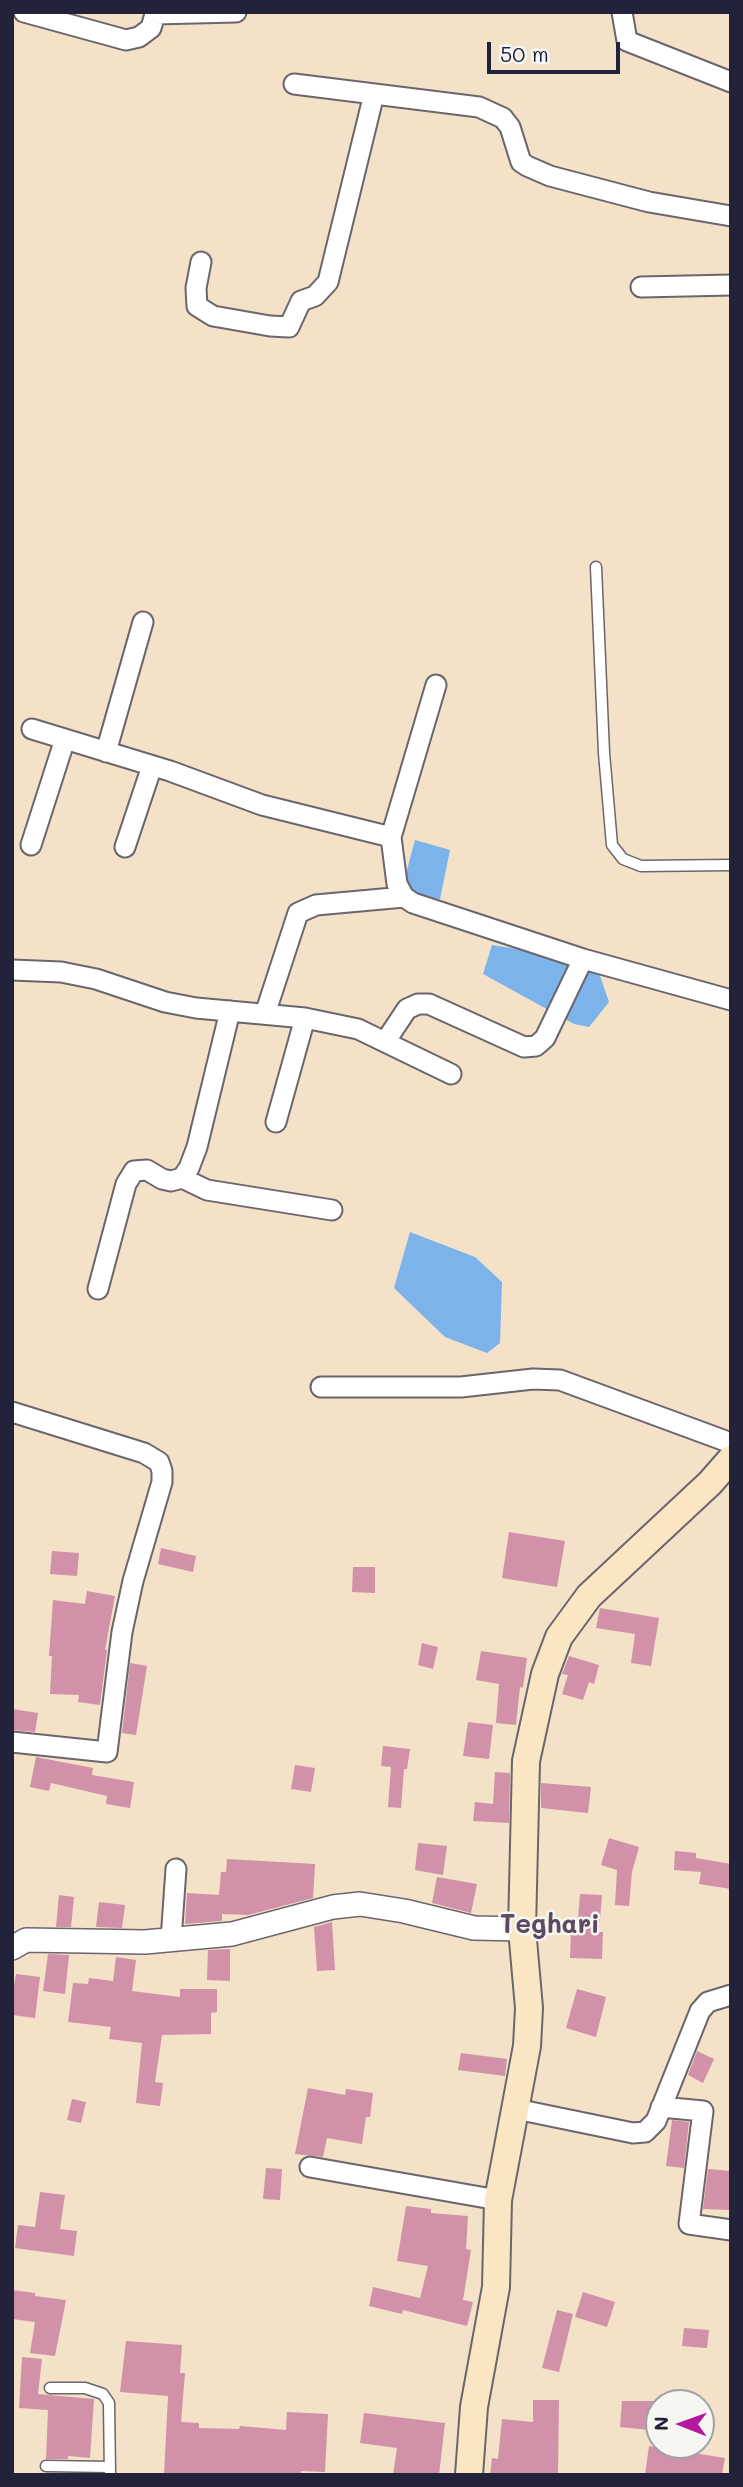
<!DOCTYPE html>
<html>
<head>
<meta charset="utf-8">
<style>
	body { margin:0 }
	#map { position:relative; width:743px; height:2487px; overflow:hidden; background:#f3e1c8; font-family:Mali,sans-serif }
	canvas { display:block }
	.frame { position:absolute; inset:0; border:14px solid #22223b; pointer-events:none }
	.north { position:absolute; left:645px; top:2389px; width:70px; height:70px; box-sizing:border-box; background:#f6f6f2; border:2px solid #a1a1a9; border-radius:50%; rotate:271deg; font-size:19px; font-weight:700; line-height:28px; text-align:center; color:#22223b }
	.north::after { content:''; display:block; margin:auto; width:24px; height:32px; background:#b5179e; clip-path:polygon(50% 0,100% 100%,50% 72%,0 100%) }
	.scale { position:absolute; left:487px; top:42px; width:133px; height:32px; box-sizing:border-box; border:4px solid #22223b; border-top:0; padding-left:9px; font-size:21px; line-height:24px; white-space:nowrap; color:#22223b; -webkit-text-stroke:5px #f6f6f2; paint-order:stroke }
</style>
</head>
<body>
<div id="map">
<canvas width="743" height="2487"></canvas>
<div class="frame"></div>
<div class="north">N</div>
<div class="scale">50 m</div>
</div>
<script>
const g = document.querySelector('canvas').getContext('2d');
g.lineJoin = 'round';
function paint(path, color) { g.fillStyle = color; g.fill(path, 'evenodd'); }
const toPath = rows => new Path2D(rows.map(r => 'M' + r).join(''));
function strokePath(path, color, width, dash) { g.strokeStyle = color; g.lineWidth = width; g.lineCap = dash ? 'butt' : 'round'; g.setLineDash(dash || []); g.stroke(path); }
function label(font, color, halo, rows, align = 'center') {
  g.font = font + ' Mali,sans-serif'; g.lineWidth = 5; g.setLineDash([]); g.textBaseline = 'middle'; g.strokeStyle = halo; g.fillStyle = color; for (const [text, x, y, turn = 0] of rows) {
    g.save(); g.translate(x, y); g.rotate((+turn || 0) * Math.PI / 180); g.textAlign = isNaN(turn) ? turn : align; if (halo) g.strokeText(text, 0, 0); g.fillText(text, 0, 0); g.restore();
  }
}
const water = toPath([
	[415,840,450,850,440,899,414,896,404,881],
	[492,945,523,950,599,973,609,1002,589,1027,574,1024,483,974],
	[410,1232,475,1257,502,1282,500,1343,487,1353,445,1337,394,1288]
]);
const building = toPath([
	[509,1532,565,1541,557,1587,502,1578],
	[161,1548,196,1556,193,1572,158,1564],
	[52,1551,79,1553,77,1576,50,1574],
	[353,1567,375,1567,375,1593,352,1592],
	[87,1591,115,1596,105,1650,107,1650,100,1705,78,1702,79,1695,50,1694,52,1656,49,1656,53,1600,85,1604],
	[600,1608,659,1618,651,1666,631,1663,635,1634,596,1628],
	[422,1643,438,1647,433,1669,418,1665],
	[481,1651,527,1658,523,1688,520,1687,516,1725,496,1723,499,1684,476,1680],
	[569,1656,599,1665,594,1684,589,1682,583,1700,562,1694,568,1675,562,1674],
	[130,1663,147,1666,136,1735,122,1733],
	[12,1709,38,1713,35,1732,12,1730],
	[468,1722,493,1725,489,1759,463,1756],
	[383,1746,410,1749,407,1769,404,1769,401,1808,388,1807,391,1767,381,1766],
	[36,1757,93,1768,92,1775,134,1782,130,1808,106,1804,107,1796,51,1783,49,1791,30,1787],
	[295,1765,315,1768,311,1792,291,1789],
	[495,1772,510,1773,509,1823,473,1821,475,1802,493,1804],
	[541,1783,591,1787,588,1813,541,1808],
	[609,1838,639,1847,632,1872,629,1906,615,1905,617,1870,601,1865],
	[418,1843,447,1846,443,1875,415,1870],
	[675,1851,696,1853,696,1858,731,1864,731,1889,699,1884,701,1872,674,1870],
	[227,1859,315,1864,313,1898,248,1915,222,1914,222,1921,185,1924,187,1893,219,1895,221,1872,226,1872],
	[437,1877,477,1884,471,1913,432,1903],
	[580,1894,602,1895,599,1932,603,1932,602,1959,570,1958,571,1931,577,1932],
	[59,1895,74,1897,71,1927,56,1927],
	[99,1902,125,1905,122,1928,96,1927],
	[332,1922,335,1970,317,1971,314,1927],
	[230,1949,230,1981,207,1980,208,1950],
	[48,1954,69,1955,65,1994,43,1991],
	[116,1957,136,1960,132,1991,180,1997,180,1989,217,1989,217,2012,211,2013,211,2034,162,2035,155,2082,163,2083,160,2106,136,2103,142,2043,109,2039,111,2027,68,2022,73,1983,88,1984,89,1978,113,1981],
	[16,1974,40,1977,35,2018,12,2015,12,1996],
	[577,1989,606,1997,596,2037,566,2028],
	[697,2051,714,2059,703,2083,688,2075],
	[461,2053,507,2059,505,2076,458,2070],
	[308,2088,345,2095,346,2089,373,2093,370,2117,366,2117,362,2144,327,2138,323,2157,295,2154],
	[72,2099,86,2102,81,2123,67,2120],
	[672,2120,689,2122,684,2168,666,2166],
	[266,2168,282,2169,280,2200,263,2199],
	[708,2169,731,2171,731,2210,703,2209],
	[40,2192,65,2195,60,2229,77,2231,74,2256,15,2248,18,2225,35,2227],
	[406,2206,431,2209,431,2213,468,2216,466,2249,471,2250,463,2300,473,2302,467,2326,403,2310,402,2314,369,2306,373,2287,420,2298,428,2266,397,2261],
	[12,2290,35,2293,35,2296,66,2300,55,2356,30,2353,35,2322,12,2319],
	[583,2292,615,2302,607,2327,575,2317],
	[557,2310,573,2314,559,2372,542,2368],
	[684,2328,709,2330,707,2348,682,2346],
	[126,2341,182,2345,180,2373,185,2373,181,2422,199,2423,199,2428,239,2429,240,2426,286,2430,287,2412,328,2414,325,2472,301,2471,301,2475,164,2475,168,2396,120,2392],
	[22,2357,42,2359,38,2394,94,2399,90,2458,68,2456,68,2459,46,2459,48,2410,19,2408],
	[533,2400,559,2400,558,2475,490,2475,492,2458,498,2459,502,2419,533,2422],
	[622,2401,659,2401,659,2431,620,2427],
	[364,2413,445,2423,439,2475,393,2475,397,2448,360,2443],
	[649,2446,725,2458,722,2475,645,2475]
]);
const service = toPath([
	[596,567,604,753,612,845,623,859,641,866,731,865],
	[50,2388,85,2388,103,2394,109,2403,110,2475],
	[46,2466,110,2467]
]);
const minor = toPath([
	[24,12,126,40,139,37,151,28,155,14,236,12],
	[622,12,627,41,731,82],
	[294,84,479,107,503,118,510,127,521,162,527,166,550,176,649,202,731,216],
	[201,262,196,288,197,306,213,316,270,326,289,327,301,301,315,296,328,282,374,94],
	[641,287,731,285],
	[436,685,391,837,397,884,404,897,413,903,583,959,731,1000],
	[32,729,170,771,262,805,391,837],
	[106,752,143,622],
	[31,845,65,739],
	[125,847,152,766],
	[12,970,61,972,96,979,165,1002,196,1008,305,1018,358,1029,451,1074],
	[265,1014,298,913,316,905,404,897],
	[385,1042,407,1009,418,1004,429,1004,524,1047,536,1046,545,1038,583,959],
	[276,1122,305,1018],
	[182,1178,207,1190,332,1210],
	[98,1289,126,1184,134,1171,147,1170,162,1179,171,1181,182,1178,189,1168,197,1147,230,1011],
	[321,1387,461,1387,533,1379,560,1380,731,1443],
	[12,1412,144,1453,159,1462,162,1471,162,1482,133,1581,122,1632,107,1752,12,1742],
	[171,1940,176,1869],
	[661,2107,703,2111,689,2224,731,2230],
	[516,2109,633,2133,645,2132,656,2121,700,2011,708,2002,731,1995],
	[310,2167,498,2200]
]);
const tertiary = toPath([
	[12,1948,26,1940,145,1942,232,1934,333,1907,360,1904,404,1911,474,1928,522,1929]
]);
const secondary = toPath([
	[469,2475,474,2407,496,2287,498,2200,527,2046,529,2008,522,1929,526,1761,545,1674,559,1637,589,1596,710,1483,731,1459]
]);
const districtNames = [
	["Teghari",550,1925]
];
paint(water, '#7cb3eb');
paint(building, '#d191a9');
strokePath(service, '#6b656c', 13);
strokePath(minor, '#6b656c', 23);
strokePath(tertiary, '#6b656c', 26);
strokePath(secondary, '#6b656c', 30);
strokePath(service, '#fff', 10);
strokePath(minor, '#fff', 19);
strokePath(tertiary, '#fff', 23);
strokePath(secondary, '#fbe6c4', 26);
label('bold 26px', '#5f4962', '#f6f6f2', districtNames);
</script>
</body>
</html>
